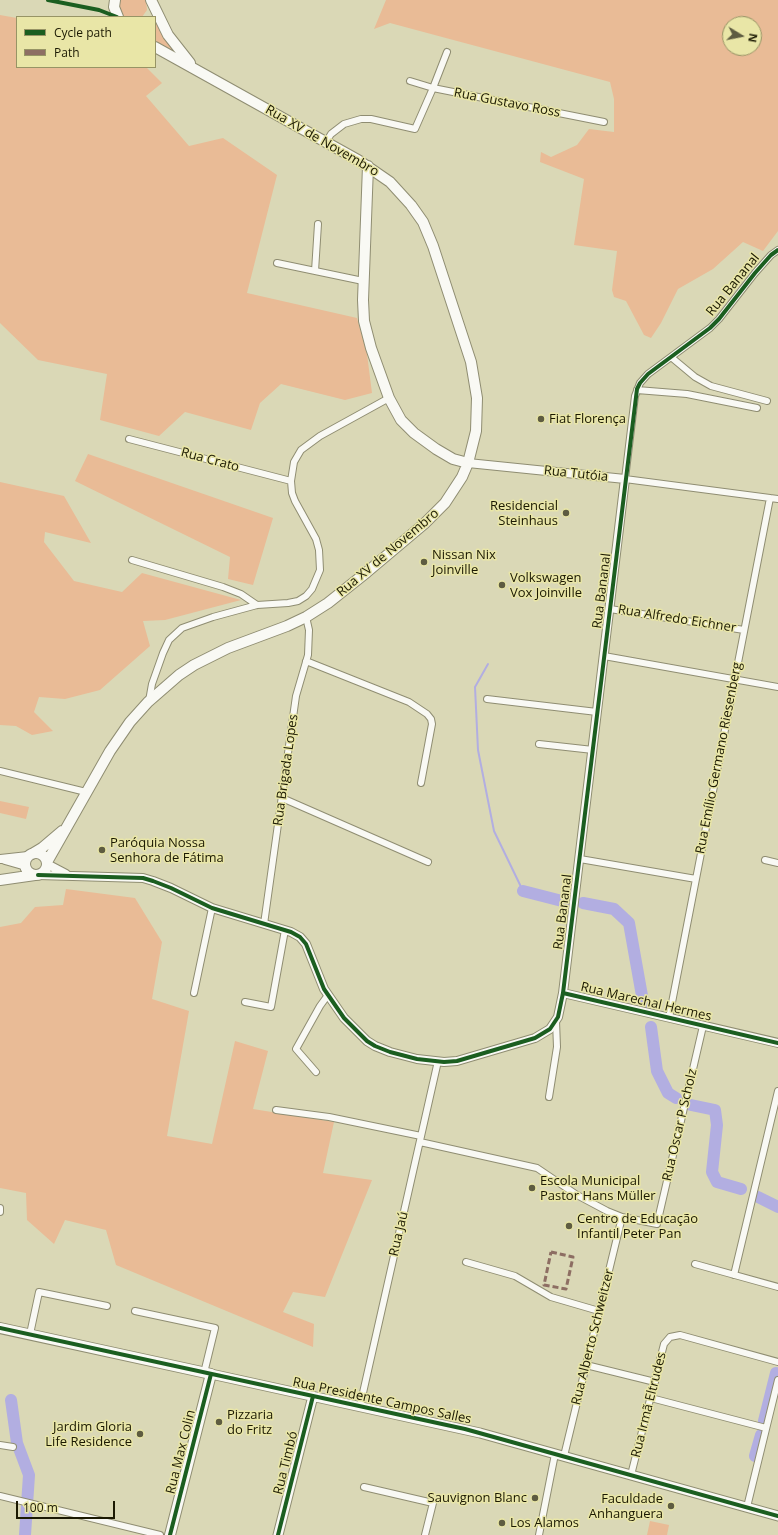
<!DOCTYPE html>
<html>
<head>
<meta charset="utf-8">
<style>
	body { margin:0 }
	#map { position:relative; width:778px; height:1535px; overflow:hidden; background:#dad8b6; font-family:"Open Sans",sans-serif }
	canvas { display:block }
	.legend { position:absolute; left:16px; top:16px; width:140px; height:52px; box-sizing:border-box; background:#e9e6a7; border:1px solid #979465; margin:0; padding:5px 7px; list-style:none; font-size:12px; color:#1b1902 }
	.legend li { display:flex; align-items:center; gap:8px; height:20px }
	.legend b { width:20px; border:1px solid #979465 }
	.north { position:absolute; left:722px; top:16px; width:40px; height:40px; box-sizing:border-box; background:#e9e6a7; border:1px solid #979465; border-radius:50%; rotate:100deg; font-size:11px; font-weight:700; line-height:16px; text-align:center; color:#1b1902 }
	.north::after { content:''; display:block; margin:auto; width:14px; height:18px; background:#5e5c41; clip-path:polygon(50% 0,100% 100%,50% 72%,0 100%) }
	.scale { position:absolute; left:16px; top:1501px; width:99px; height:18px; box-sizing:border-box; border:2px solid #1b1902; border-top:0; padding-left:5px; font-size:12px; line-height:14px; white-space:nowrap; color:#1b1902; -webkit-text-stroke:3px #e9e6a7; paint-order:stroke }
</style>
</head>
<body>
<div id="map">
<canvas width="778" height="1535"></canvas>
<ul class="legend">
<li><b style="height:5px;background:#1b5e20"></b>Cycle path</li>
<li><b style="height:5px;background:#8d6e63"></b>Path</li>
</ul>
<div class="north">N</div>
<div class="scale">100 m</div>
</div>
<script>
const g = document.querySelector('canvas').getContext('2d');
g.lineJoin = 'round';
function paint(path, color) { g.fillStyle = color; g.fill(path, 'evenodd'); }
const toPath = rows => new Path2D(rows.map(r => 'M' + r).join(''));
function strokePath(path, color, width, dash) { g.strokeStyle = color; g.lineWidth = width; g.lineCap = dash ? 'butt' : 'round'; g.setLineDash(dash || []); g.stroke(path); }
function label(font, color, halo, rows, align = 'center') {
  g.font = font + ' "Open Sans",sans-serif'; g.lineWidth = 3; g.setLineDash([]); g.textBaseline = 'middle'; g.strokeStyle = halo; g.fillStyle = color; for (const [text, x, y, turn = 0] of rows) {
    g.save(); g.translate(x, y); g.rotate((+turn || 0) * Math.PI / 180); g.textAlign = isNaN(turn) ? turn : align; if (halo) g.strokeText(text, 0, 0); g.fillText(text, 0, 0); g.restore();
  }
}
const green = toPath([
	[118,0,146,0,147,10,142,17,123,17,119,12],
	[386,0,778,0,778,231,763,251,743,242,713,269,678,289,661,323,651,338,644,335,626,301,614,297,612,290,617,251,574,245,584,179,540,162,541,152,551,157,577,145,589,129,614,132,614,99,610,82,390,23,374,29],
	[730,24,754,24,754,48,730,48],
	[0,15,17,18,17,67,146,67,162,83,146,96,189,146,223,138,277,175,247,293,357,318,367,354,372,393,345,400,281,384,260,403,251,430,185,412,159,436,100,420,107,374,38,360,0,323],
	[155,20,164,37,178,56,155,43],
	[88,454,273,518,253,585,228,579,230,557,75,481],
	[0,482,64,496,91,543,45,532,44,542,74,581,122,592,142,573,241,600,165,620,143,621,150,646,100,690,65,699,39,697,34,712,53,731,32,735,16,726,0,725],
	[0,801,29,807,26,819,0,813],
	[66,889,135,898,162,942,152,999,189,1011,167,1136,212,1144,235,1041,268,1051,253,1109,334,1122,323,1173,372,1180,325,1297,293,1292,283,1312,314,1324,313,1347,116,1265,106,1230,65,1220,54,1244,27,1220,26,1193,0,1188,0,927,21,923,35,907,63,905],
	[650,1521,669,1525,667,1535,647,1535]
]);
const stream = toPath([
	[488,664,475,687,478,750,494,831,523,891]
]);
const river = toPath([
	[523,891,566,902],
	[583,903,614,909,629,923,644,1007],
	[651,1027,657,1071,668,1093,676,1098],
	[691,1105,715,1110,717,1125,712,1172,717,1182,741,1189],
	[758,1197,778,1207],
	[11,1400,17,1443,29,1475,25,1535],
	[764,1421,776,1373],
	[755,1456,761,1435]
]);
const minor = toPath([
	[410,81,433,88,604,122],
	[326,142,331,134,344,124,361,119,371,119,415,129,433,88,447,52],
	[778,250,771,255,755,273,719,319,710,328,648,374,640,383,635,396,625,479,778,499],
	[277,263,363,281],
	[315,271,318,224],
	[671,357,695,377,711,386,767,401],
	[637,390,687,394,757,408],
	[129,439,291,481],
	[132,560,223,587,241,594,257,605],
	[610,609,744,630],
	[604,656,778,687],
	[306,661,409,702,427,714,431,719,432,724,421,783],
	[487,699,597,712],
	[149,701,152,684,163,653,169,640,182,628,213,617,257,605,288,603,298,601,306,596,312,589,320,570,319,550,316,539,295,501,292,493,291,481,294,462,301,450,320,436,389,398],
	[539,744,593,750],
	[0,771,86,792],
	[282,798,428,862],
	[580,859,696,879],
	[765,860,778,863],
	[264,924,296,696,308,655,309,630,306,617],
	[194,993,212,908],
	[245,1002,271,1007,285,930],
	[669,1018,770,498],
	[316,1072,296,1049,320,1006,328,995],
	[549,1097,557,1047,556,1021],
	[276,1110,329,1117,421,1136],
	[420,1142,537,1168,577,1195,607,1211,622,1217,657,1224,703,1026],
	[0,1212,0,1208],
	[466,1262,515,1276,551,1297,599,1311],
	[695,1264,778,1287],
	[734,1275,778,1091],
	[135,1311,215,1328,204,1373],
	[30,1334,39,1292,107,1306],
	[586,1365,655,1382],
	[651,1398,766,1428],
	[360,1406,438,1061],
	[0,1445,13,1447],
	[564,1456,622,1217],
	[631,1475,664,1344,670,1337,680,1335,778,1362],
	[364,1487,433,1503,425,1535],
	[0,1496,160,1535],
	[747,1507,778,1380],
	[539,1535,555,1454]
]);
const tertiary = toPath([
	[0,859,28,856],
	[5,860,26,866],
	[47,864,66,874],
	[38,875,143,878,153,881,171,888,212,908,291,932,300,937,306,944,324,989,344,1018,367,1041,375,1046,390,1052,417,1059,444,1062,457,1061,535,1038,550,1029,558,1017,563,993,625,479,468,463],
	[563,993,778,1043]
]);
const secondary = toPath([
	[211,1374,480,1433,778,1516],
	[278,1535,313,1396]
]);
const primary = toPath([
	[115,0,114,7,118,17],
	[151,0,168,35,190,63],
	[368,166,363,300,364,321,371,348,389,398,401,420,414,433,436,449,453,459,468,463],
	'25 864a11 11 0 1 1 22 0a11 11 0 1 1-22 0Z',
	[32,854,42,848,62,831],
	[47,862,110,751,130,722,148,702,179,675,194,665,228,648,287,626,306,617,328,603,367,572,424,524,445,503,462,477,468,463,476,431,477,398,471,362,433,246,423,222,411,205,390,182,358,160,155,47],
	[0,880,35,875],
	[0,1328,211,1374,170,1535]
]);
const quiet = toPath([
	[551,1252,573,1257,566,1289,544,1285,551,1252]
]);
const cycleway = toPath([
	[48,0,99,10,117,17],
	[38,875,143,878,153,881,171,888,212,908,291,932,300,937,306,944,324,989,344,1018,367,1041,375,1046,390,1052,417,1059,444,1062,457,1061,535,1038,550,1029,558,1017,563,993,637,389,640,383,648,374,710,328,719,319,755,273,771,255,778,250],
	[563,993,778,1043],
	[0,1328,465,1429,778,1516],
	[170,1535,211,1374],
	[278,1535,313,1396]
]);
const markers = [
	[541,419,4,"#5e5c41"],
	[566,513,4,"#5e5c41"],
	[424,562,4,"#5e5c41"],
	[502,585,4,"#5e5c41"],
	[102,850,4,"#5e5c41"],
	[532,1188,4,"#5e5c41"],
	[569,1226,4,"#5e5c41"],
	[219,1422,4,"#5e5c41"],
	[140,1434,4,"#5e5c41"],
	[535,1498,4,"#5e5c41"],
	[671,1506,4,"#5e5c41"],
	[502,1523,4,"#5e5c41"]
];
const streetNames = [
	["Rua Gustavo Ross",507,103,11],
	["Rua XV de Novembro",322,141,30],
	["Rua Bananal",733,285,-51],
	["Rua Crato",210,460,15],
	["Rua Tutóia",576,474,6],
	["Rua XV de Novembro",388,553,-40],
	["Rua Bananal",602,591,-83],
	["Rua Alfredo Eichner",677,619,9],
	["Rua Emílio Germano Riesenberg",719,758,-79],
	["Rua Brigada Lopes",286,770,-82],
	["Rua Bananal",563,912,-83],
	["Rua Marechal Hermes",646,1002,13],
	["Rua Oscar P Scholz",680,1125,-77],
	["Rua Jaú",399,1234,-77],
	["Rua Alberto Schweitzer",593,1337,-76],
	["Rua Presidente Campos Salles",382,1401,12],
	["Rua Irmã Eltrudes",649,1405,-76],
	["Rua Max Colin",181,1452,-76],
	["Rua Timbó",286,1463,-76]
];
const poiNames = [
	["Fiat Florença",549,419],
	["Residencial",558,506,"right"],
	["Steinhaus",558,521,"right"],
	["Nissan Nix",432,555],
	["Joinville",432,570],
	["Volkswagen",510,578],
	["Vox Joinville",510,593],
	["Paróquia Nossa",110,843],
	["Senhora de Fátima",110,858],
	["Escola Municipal",540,1181],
	["Pastor Hans Müller",540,1196],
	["Centro de Educação",577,1219],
	["Infantil Peter Pan",577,1234],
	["Pizzaria",227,1415],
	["do Fritz",227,1430],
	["Jardim Gloria",132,1427,"right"],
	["Life Residence",132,1442,"right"],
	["Sauvignon Blanc",527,1498,"right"],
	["Faculdade",663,1499,"right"],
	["Anhanguera",663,1514,"right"],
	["Los Alamos",510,1523]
];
paint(green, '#e9bb96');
strokePath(stream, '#b2aee1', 2);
strokePath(river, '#b2aee1', 12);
strokePath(minor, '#8f8d72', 8);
strokePath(tertiary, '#8f8d72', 10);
strokePath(secondary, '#8f8d72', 11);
strokePath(primary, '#8f8d72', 12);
strokePath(minor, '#f9f9f4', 6);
strokePath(tertiary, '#f9f9f4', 8);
strokePath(secondary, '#f9f9f4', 9);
strokePath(primary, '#f9f9f4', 10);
strokePath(quiet, '#8d6e63', 3, [6, 3]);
strokePath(cycleway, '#1b5e20', 4);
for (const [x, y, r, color] of markers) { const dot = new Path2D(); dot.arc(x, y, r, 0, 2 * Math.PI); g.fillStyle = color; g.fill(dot); strokePath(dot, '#e9e6a7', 1.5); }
label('13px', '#1b1902', '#e9e6a7', streetNames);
label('13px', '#1b1902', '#e9e6a7', poiNames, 'left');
</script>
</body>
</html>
